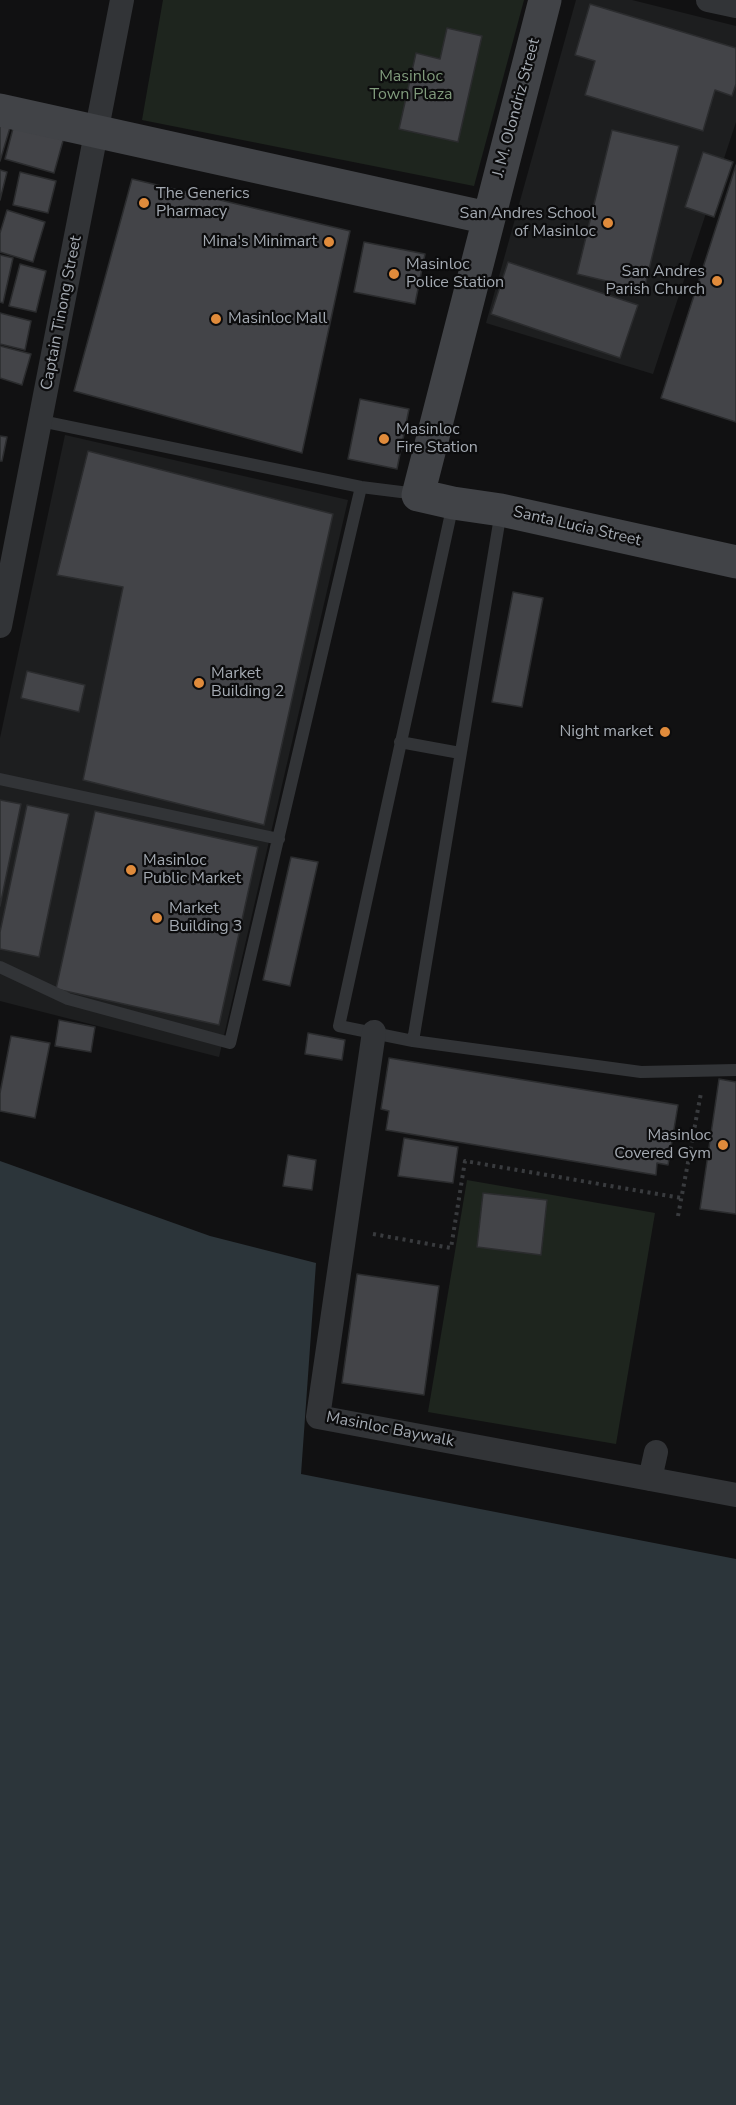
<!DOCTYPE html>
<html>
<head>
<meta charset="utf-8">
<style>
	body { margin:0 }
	canvas { display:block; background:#111112 }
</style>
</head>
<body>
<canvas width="736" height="2105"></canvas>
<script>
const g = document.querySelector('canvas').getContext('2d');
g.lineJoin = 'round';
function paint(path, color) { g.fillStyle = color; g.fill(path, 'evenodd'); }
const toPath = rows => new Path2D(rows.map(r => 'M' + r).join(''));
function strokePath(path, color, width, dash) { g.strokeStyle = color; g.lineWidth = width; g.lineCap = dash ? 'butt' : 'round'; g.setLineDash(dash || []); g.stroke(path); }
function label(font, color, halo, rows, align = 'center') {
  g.font = font + ' "Nunito Sans",sans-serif'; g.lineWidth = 4.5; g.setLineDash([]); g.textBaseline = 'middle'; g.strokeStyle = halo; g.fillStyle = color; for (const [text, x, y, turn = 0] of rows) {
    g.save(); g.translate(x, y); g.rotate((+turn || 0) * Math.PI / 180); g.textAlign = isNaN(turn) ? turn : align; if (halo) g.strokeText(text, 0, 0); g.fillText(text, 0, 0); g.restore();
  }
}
const built = toPath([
	[576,0,632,0,736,26,736,122,653,374,486,323],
	[65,435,348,500,219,1057,0,1001,0,738]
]);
const green = toPath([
	[163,0,524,0,474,186,142,120],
	[467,1180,655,1213,616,1444,428,1412]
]);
const water = toPath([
	[0,1161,210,1236,316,1263,301,1474,736,1559,736,2105,0,2105]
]);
const building = toPath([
	[590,4,736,48,736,84,732,96,715,90,703,131,585,95,595,61,575,55,590,4],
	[447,28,482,36,458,142,399,129,416,53,440,59,447,28],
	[0,117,12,121,0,161,0,117],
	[16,117,66,130,54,173,5,159,16,117],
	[612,130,679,146,644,290,577,274,612,130],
	[703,152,733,162,714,217,685,207,703,152],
	[736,165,736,422,661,398,736,165],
	[0,170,7,172,0,200,0,170],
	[20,172,56,181,48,213,13,205,20,172],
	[132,179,350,231,302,453,74,391,132,179],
	[7,210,45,222,33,262,0,252,0,233,7,210],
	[364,242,425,254,415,304,354,292,364,242],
	[0,255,13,258,3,303,0,302,0,255],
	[508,262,638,305,620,358,491,314,508,262],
	[20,264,46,271,36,312,9,306,20,264],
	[0,313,31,321,25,350,0,344,0,313],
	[0,346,31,354,22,385,0,378,0,346],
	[360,399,409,409,397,469,348,459,360,399],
	[0,436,7,437,2,461,0,461,0,436],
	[88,451,333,514,264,825,83,780,123,587,57,575,88,451],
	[513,592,543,598,522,707,492,702,513,592],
	[27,671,85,685,79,712,21,698,27,671],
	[0,800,21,804,0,906,0,800],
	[27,805,69,814,39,957,0,949,0,932,27,805],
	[95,811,258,847,219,1025,56,989,95,811],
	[291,857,318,862,290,986,263,980,291,857],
	[59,1020,95,1027,91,1052,55,1046,59,1020],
	[308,1033,345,1040,342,1060,305,1054,308,1033],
	[11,1036,50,1043,35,1118,0,1111,0,1093,11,1036],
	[389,1058,678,1105,668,1165,657,1163,656,1175,386,1130,389,1111,381,1109,389,1058],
	[719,1079,736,1082,736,1214,700,1209,719,1079],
	[404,1138,458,1147,453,1183,398,1176,404,1138],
	[288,1155,316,1160,312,1190,283,1186,288,1155],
	[483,1193,547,1200,541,1255,477,1247,483,1193],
	[357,1274,439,1286,424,1395,342,1383,357,1274]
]);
const path = toPath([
	[678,1216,701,1093],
	[373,1234,451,1248,465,1161,681,1198]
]);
const lane = toPath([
	[41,421,361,487,417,494],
	[501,511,413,1041,641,1072,736,1070],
	[400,742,460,753],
	[0,779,279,839],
	[0,967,68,999,230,1043,361,487],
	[413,1041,339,1026,453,504]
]);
const street = toPath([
	[708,0,736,6],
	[0,626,122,0],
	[374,1032,318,1417,736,1495],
	[650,1479,656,1452]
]);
const secondary = toPath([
	[545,0,418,495,453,503,501,510,736,562],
	[0,110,488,218]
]);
const markers = [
	[144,203,6,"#e08b3b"],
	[608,223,6,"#e08b3b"],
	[329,242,6,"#e08b3b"],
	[394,274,6,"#e08b3b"],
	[717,281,6,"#e08b3b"],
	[216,319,6,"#e08b3b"],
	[384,439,6,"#e08b3b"],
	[199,683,6,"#e08b3b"],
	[665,732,6,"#e08b3b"],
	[131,870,6,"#e08b3b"],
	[157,918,6,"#e08b3b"],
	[723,1145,6,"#e08b3b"]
];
const parkNames = [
	["Masinloc",411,77],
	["Town Plaza",411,95]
];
const streetNames = [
	["J. M. Olondriz Street",517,108,-75],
	["Captain Tinong Street",62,313,-79],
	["Santa Lucia Street",577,527,13],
	["Masinloc Baywalk",390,1430,11]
];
const poiNames = [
	["The Generics",156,194],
	["Pharmacy",156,212],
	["San Andres School",596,214,"right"],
	["of Masinloc",596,232,"right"],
	["Mina's Minimart",317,242,"right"],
	["Masinloc",406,265],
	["Police Station",406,283],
	["San Andres",705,272,"right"],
	["Parish Church",705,290,"right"],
	["Masinloc Mall",228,319],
	["Masinloc",396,430],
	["Fire Station",396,448],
	["Market",211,674],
	["Building 2",211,692],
	["Night market",653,732,"right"],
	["Masinloc",143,861],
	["Public Market",143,879],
	["Market",169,909],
	["Building 3",169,927],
	["Masinloc",711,1136,"right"],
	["Covered Gym",711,1154,"right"]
];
paint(built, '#1d1e1f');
paint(green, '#1e251e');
paint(water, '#2c353a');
paint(building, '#434448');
strokePath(building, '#2b2c2e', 1.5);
strokePath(path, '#393b3e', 4, [3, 4.5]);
strokePath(lane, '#323437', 12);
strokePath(street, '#323437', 24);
strokePath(secondary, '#414347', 33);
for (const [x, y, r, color] of markers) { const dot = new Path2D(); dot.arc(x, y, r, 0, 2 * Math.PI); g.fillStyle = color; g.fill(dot); strokePath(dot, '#0c0c0d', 2); }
label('16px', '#809b7c', '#0c0c0d', parkNames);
label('16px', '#a4aab2', '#0c0c0d', streetNames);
label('16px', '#a4aab2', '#0c0c0d', poiNames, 'left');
</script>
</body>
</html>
